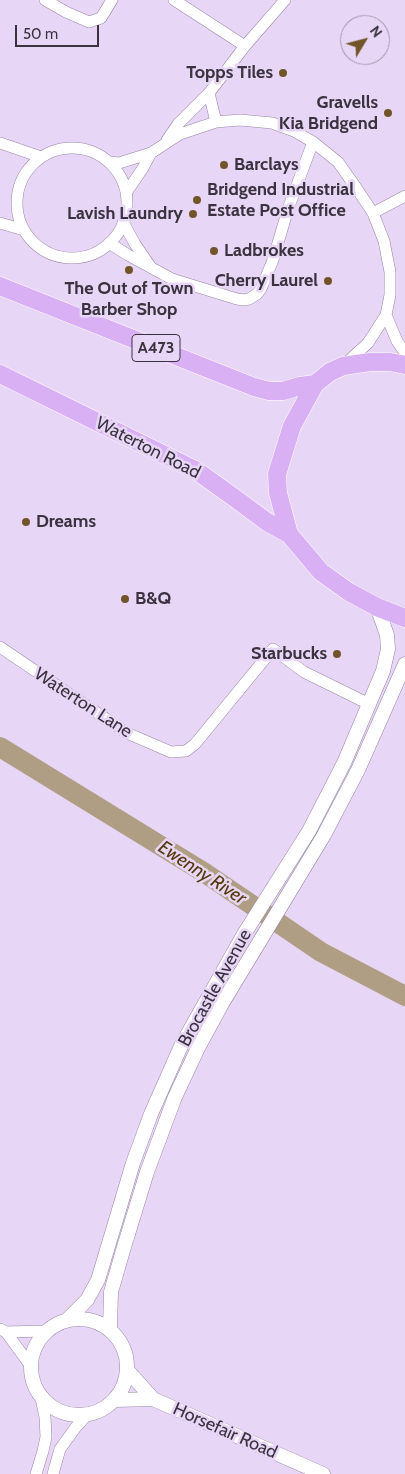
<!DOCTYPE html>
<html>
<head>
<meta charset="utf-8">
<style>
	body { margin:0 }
	#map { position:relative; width:405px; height:1474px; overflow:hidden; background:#e8d6f6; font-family:Cabin,sans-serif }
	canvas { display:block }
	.north { position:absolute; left:340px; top:15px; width:50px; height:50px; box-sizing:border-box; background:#e8d6f6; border:1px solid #a295ad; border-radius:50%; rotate:53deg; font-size:14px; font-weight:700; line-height:20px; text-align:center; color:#3a333f }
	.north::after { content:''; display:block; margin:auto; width:18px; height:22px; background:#715428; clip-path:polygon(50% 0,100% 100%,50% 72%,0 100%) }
	.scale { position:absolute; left:15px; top:25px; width:84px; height:22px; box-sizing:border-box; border:2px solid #3a333f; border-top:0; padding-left:6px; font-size:15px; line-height:18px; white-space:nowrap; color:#3a333f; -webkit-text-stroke:4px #e8d6f6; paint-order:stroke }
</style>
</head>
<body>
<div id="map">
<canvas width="405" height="1474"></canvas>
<div class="north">N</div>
<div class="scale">50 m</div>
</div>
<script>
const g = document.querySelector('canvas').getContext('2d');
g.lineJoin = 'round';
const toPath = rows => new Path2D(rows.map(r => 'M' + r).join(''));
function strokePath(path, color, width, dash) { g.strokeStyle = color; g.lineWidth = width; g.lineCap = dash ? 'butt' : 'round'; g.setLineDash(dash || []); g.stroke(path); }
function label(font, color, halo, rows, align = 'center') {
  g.font = font + ' Cabin,sans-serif'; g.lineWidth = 5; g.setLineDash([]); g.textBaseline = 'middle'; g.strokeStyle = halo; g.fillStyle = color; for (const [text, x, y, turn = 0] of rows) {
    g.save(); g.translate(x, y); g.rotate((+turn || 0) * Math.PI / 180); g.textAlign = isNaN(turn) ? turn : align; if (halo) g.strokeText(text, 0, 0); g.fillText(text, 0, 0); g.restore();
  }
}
const river = toPath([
	[0,747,205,873,321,952,405,996]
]);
const minor = toPath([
	[45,0,66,12,89,22,101,18,112,0],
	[174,0,245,46],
	[209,93,216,122],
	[167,140,178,124,209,93,245,46,285,0],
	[0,143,41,157],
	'17 203a55 55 0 1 1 110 0a55 55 0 1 1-110 0Z',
	[109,162,119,163,151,153,180,134,216,122,240,120,272,123,294,131,313,142,338,162,357,189,373,213,384,241,390,272,390,295,386,315,368,343,344,365],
	[126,193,143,168,151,153],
	[373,213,405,196],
	[123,222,135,244,150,266],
	[0,223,24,230],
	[109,243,128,255,172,279,237,299,244,300,249,299,257,294,261,289,273,260,288,209,313,142],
	[386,315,397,341,405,353],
	[0,647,127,733,171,752,186,751,195,744,273,649,304,672,369,704],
	[0,1329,6,1332,30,1365],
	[6,1332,46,1331],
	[36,1474,43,1451,46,1437,45,1417,41,1398],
	[53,1474,60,1449,76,1427,87,1415]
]);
const tertiary = toPath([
	'31 1367a48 48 0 1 1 96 0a48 48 0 1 1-96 0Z',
	[68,1319,87,1300,98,1280,133,1163,151,1114,181,1046,244,934,309,831,344,763,383,671,388,649,387,635,377,607],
	[110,1329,111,1292,124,1247,147,1172,175,1097,198,1048,223,1002,324,835,358,770,405,664],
	[128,1371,153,1399,323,1474],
	[115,1400,153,1399]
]);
const primary = toPath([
	[0,286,254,387,269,391,283,391,300,386,315,384],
	[405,365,390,362,370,362,343,366,330,372,315,384,292,426,277,474,278,493,289,534,321,572,349,592,377,607,405,618],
	[0,374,197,471,236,499,267,522,289,534]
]);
const markers = [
	[283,73,5,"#715428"],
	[388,113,5,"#715428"],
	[224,165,5,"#715428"],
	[197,200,5,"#715428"],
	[193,214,5,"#715428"],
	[214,251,5,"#715428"],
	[129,270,5,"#715428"],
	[328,281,5,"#715428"],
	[26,522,5,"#715428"],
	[125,599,5,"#715428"],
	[337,654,5,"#715428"]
];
const shields = [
	[156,348,48]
];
const shieldNames = [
	["A473",156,348]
];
const poiNames = [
	["Topps Tiles",273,73],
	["Gravells",378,103],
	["Kia Bridgend",378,124],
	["Barclays",234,165,"left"],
	["Bridgend Industrial",207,190,"left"],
	["Estate Post Office",207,211,"left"],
	["Lavish Laundry",183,214],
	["Ladbrokes",224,251,"left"],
	["Cherry Laurel",318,281],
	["The Out of Town",129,289,"center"],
	["Barber Shop",129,310,"center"],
	["Dreams",36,522,"left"],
	["B&Q",135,599,"left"],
	["Starbucks",327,654]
];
const streetNames = [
	["Waterton Road",148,448,27],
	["Waterton Lane",83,703,33],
	["Brocastle Avenue",215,988,-61],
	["Horsefair Road",225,1431,24]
];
const waterNames = [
	["Ewenny River",202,873,33]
];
strokePath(river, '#af9d84', 20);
strokePath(minor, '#9686a3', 12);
strokePath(tertiary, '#9686a3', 15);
strokePath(primary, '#fff', 19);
strokePath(minor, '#fff', 11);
strokePath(tertiary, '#fff', 14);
strokePath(primary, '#d9b0f3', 18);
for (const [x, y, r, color] of markers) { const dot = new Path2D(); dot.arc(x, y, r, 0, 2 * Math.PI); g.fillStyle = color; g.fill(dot); strokePath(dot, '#e8d6f6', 2); }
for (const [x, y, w] of shields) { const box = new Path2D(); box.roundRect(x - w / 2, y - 13.5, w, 27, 4); g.fillStyle = '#e8d6f6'; g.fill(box); strokePath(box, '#3a333f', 1); }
label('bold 16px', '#3a333f', null, shieldNames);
label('bold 18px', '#3a333f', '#e8d6f6', poiNames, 'right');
label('18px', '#3a333f', '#e8d6f6', streetNames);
label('italic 19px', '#55390a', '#e8d6f6', waterNames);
</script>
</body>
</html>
